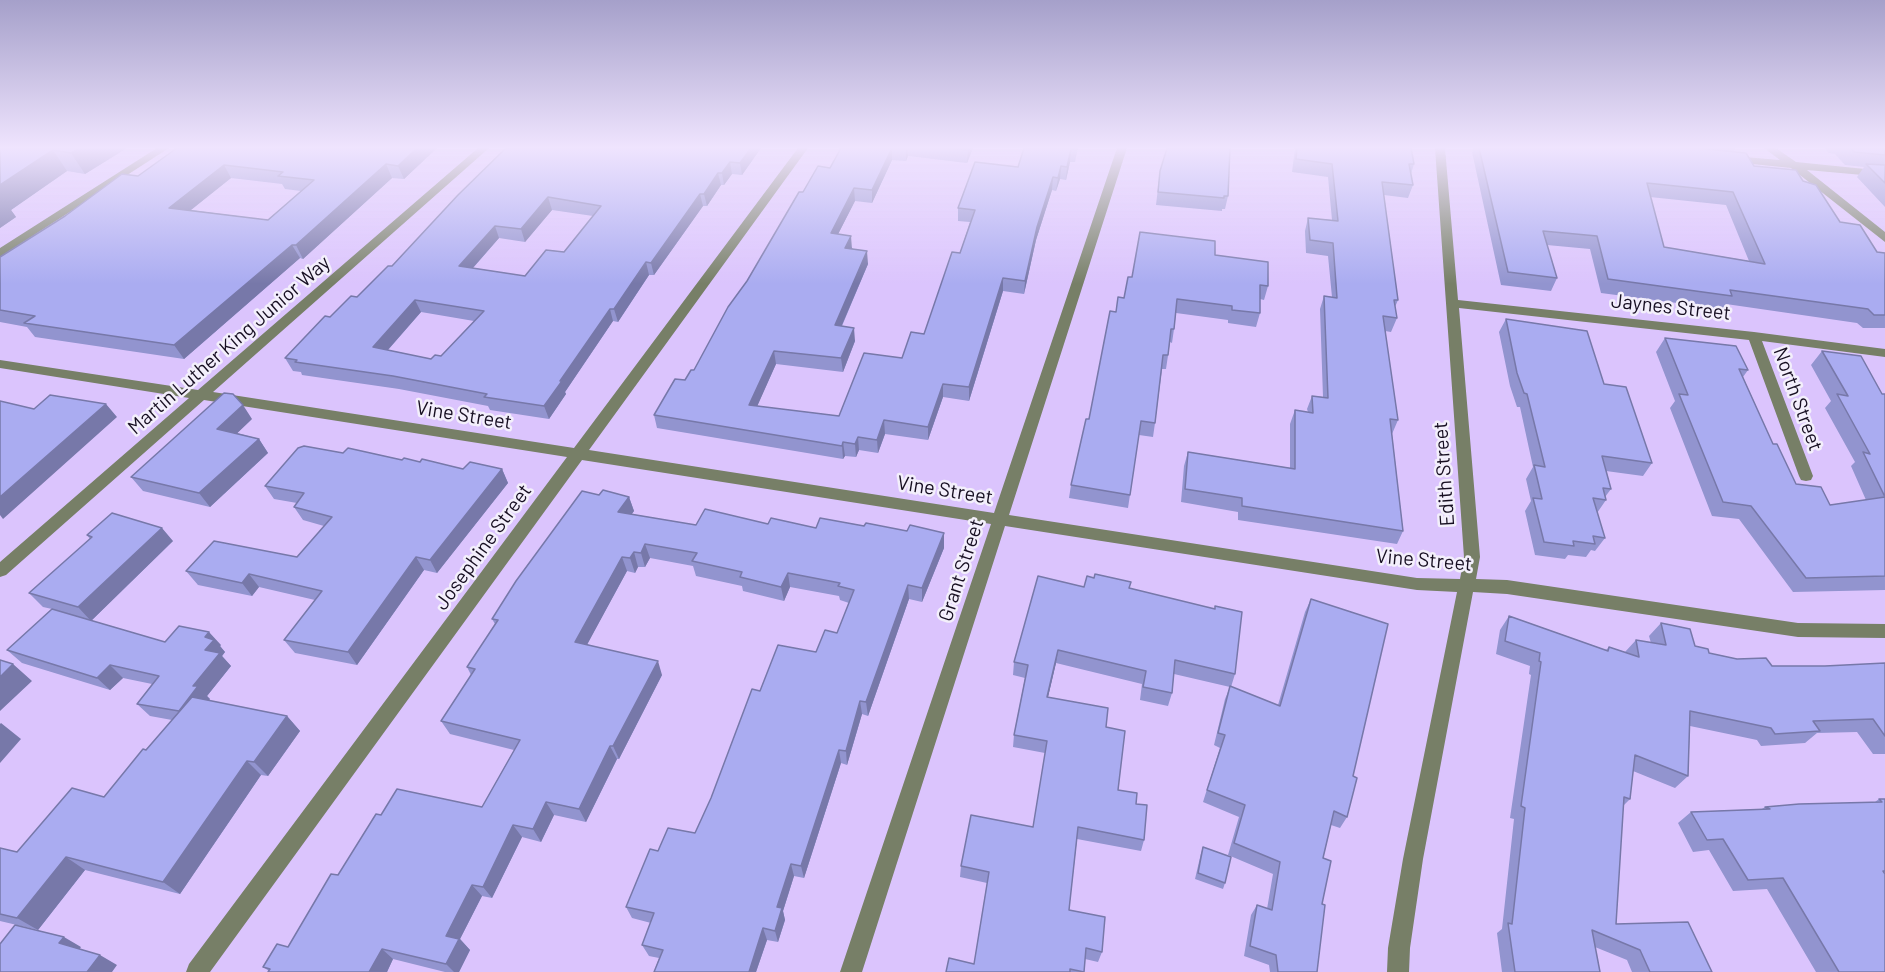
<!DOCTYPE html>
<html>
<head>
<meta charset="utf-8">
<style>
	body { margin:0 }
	canvas { display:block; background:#dbc4fd }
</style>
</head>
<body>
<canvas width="1885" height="972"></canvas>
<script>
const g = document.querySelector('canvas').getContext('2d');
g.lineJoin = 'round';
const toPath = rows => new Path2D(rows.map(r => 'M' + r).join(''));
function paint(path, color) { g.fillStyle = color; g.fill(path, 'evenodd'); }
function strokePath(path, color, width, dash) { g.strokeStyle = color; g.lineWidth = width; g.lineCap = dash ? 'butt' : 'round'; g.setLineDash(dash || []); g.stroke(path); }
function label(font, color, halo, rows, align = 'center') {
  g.font = font + ' Barlow,sans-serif'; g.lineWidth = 5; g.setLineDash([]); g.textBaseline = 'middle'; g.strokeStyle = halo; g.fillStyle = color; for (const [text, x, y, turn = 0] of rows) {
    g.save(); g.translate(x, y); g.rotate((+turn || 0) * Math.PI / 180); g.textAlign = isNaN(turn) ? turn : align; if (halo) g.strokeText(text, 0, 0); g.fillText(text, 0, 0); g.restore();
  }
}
const minor = toPath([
	[157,148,169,148,0,257,0,248,157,148],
	[478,148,489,148,213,392,574,448,798,148,808,148,589,450,994,513,1117,148,1127,148,1009,515,1417,578,1460,579,1464,557,1435,148,1445,148,1458,300,1754,332,1885,349,1885,357,1762,341,1813,476,1811,480,1806,481,1801,480,1799,476,1749,340,1459,308,1480,557,1476,579,1507,580,1798,623,1885,624,1885,638,1798,637,1507,594,1473,592,1423,859,1410,948,1409,972,1387,972,1388,948,1403,859,1457,592,1417,590,1005,526,862,972,840,972,991,524,582,460,210,972,186,972,189,964,567,457,204,400,6,575,0,577,0,562,189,398,0,368,0,360,198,390,478,148],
	[1764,148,1776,148,1796,162,1885,171,1885,177,1807,170,1885,232,1885,242,1791,168,1733,162,1728,159,1733,156,1780,160,1764,148]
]);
const wall = toPath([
	[0,148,127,148,85,174,67,171,11,210,16,217,0,228],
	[177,148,437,148,404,179,392,178,303,259,300,258,184,359,35,337,27,327,0,322,0,257,138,176],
	[231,178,282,184,285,189,301,191,268,220,191,210],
	[506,148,761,148,742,175,732,174,724,185,721,185,707,206,703,206,654,275,649,275,618,322,613,321,565,392,566,394,549,419,490,410,488,406,399,389,302,375,301,372,293,371,285,358,330,317,357,297,392,266],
	[552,210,593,216,564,252,525,276,473,268,499,238,525,242],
	[421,312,474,321,441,356,431,359,388,350],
	[841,148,973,148,967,163,908,156,906,161,892,160,872,203,855,201,838,234,868,264,842,326,855,341,843,372,776,364,757,406,839,416,902,358,924,334,960,253,970,222,958,221,958,208,1018,167,1024,148,1078,148,1075,162,1070,162,1066,180,1060,179,1056,191,1052,190,1036,240,1024,294,1003,291,969,401,943,397,928,440,885,434,878,453,859,450,856,457,845,456,843,459,657,428,654,415,694,370,747,281,803,192,830,168],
	[1295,148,1411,148,1414,164,1411,174,1413,185,1408,198,1384,195,1398,300,1395,307,1397,318,1391,332,1385,331,1398,420,1392,434,1403,531,1397,544,1238,520,1238,512,1181,502,1184,466,1188,452,1290,468,1290,424,1295,410,1308,412,1307,409,1312,396,1323,397,1320,309,1324,296,1332,297,1328,256,1306,253,1305,231,1308,218,1332,220,1328,177,1292,172],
	[1474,148,1736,148,1734,151,1754,166,1803,181,1840,222,1877,252,1885,253,1885,328,1863,328,1857,323,1726,304,1723,309,1601,293,1590,249,1547,245,1557,278,1551,291,1501,285,1472,152],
	[1650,197,1726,205,1749,261,1664,247],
	[1824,148,1885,148,1885,207,1857,177,1864,167,1845,165,1835,154,1829,153],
	[1160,171,1228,196,1225,209,1222,209,1222,211,1156,205],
	[1215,255,1268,286,1264,300,1260,299,1260,313,1256,327,1228,323,1228,320,1176,313,1174,329,1172,343,1170,342,1166,369,1162,369,1155,423,1153,437,1139,435,1128,508,1069,498,1071,485,1089,419,1116,312,1124,298,1132,277],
	[1506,319,1604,384,1652,463,1643,476,1606,471,1611,489,1605,497,1606,500,1597,513,1605,538,1595,551,1591,550,1586,557,1568,555,1565,559,1535,555,1525,511,1531,501,1526,479,1533,467,1520,407,1517,407,1510,386,1499,332],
	[1665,338,1748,370,1743,377,1773,444,1796,484,1830,505,1866,500,1851,466,1855,462,1825,408,1831,401,1811,365,1822,351,1882,394,1885,394,1885,590,1793,592,1739,519,1712,516,1670,408,1675,401,1656,352],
	[252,419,237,433,259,439,268,453,210,507,143,491,131,477],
	[343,453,420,462,463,469,502,469,508,483,437,573,424,570,357,665,295,653,284,640,315,600,259,587,252,596,198,585,186,571,297,557,324,526,303,520,294,507,297,503,274,499,265,486],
	[599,495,629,497,634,511,631,514,696,525,768,524,816,528,864,526,907,531,944,533,944,548,922,602,909,599,868,716,862,714,847,765,841,763,804,878,794,876,783,911,785,920,778,942,767,940,756,972,654,972,659,958,649,956,642,945,651,923,632,918,626,907,658,851,695,833,760,691,816,652,837,633,849,603,840,600,839,596,790,587,784,601,743,591,742,586,696,576,693,566,650,558,645,567,638,567,635,573,627,571,587,644,662,675,619,759,617,759,586,822,554,815,541,842,522,837,492,898,482,896,460,939,470,950,459,972,445,972,393,959,387,972,268,972,269,971,263,967,288,947,381,815,482,807,514,750,450,734,441,721,471,675,467,667,495,624,492,619],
	[87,535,173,541,91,621,165,642,221,645,220,646,225,652,222,656,231,666,207,696,210,699,208,701,287,716,300,731,268,776,261,775,180,894,85,870,38,930,0,921,0,848,17,852,104,797,172,720,150,716,137,704,152,684,123,678,110,690,22,663,7,650,52,609,43,607,29,593,90,539],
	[1084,587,1129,588,1235,674,1231,687,1278,705,1305,612,1311,599,1353,776,1347,817,1340,828,1331,825,1323,858,1322,904,1317,972,1270,972,1269,965,1244,956,1251,915,1257,905,1267,909,1273,874,1228,855,1239,817,1203,802,1220,748,1214,745,1225,699,1230,687,1174,674,1172,693,1168,706,1140,700,1142,684,1056,663,1048,697,1106,727,1118,790,1136,804,1144,840,1141,851,1077,839,1069,910,1102,952,1098,962,1085,959,1084,972,946,972,974,964,987,883,960,877,961,866,1033,827,1045,753,1013,747,1014,735,1025,678,1013,675,1014,662],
	[1509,616,1606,650,1609,647,1625,652,1636,640,1651,643,1649,636,1661,623,1695,646,1709,653,1737,659,1772,666,1825,666,1885,663,1885,754,1873,754,1857,732,1817,733,1805,743,1761,746,1757,740,1690,726,1688,776,1675,788,1633,771,1630,799,1623,806,1616,924,1712,972,1632,972,1627,960,1595,947,1600,972,1502,972,1497,933,1502,929,1514,819,1510,818,1531,675,1529,674,1530,666,1496,654,1500,630],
	[1879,799,1885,799,1885,972,1816,972,1767,889,1733,891,1709,850,1693,852,1678,823,1691,812,1762,809,1765,807,1875,802],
	[1203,847,1225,883,1223,889,1195,879,1201,853]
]);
const shadedWall = toPath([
	[80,148,127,148,85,174,71,153],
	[417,148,437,148,404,179,398,166],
	[751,148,761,148,742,175,740,163],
	[892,148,892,160,872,203,872,190],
	[906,148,907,148,908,156,906,161],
	[968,148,973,148,967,163,968,150],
	[1071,149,1070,162,1066,180,1067,167],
	[53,150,67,171,11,210,16,217,0,228,0,185],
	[730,162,732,174,724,185,722,173],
	[386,164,392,178,303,259,296,245],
	[224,165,231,178,177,221,169,208],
	[1061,166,1060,179,1056,191,1058,178],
	[718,173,721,185,707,206,704,194],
	[1053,177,1052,190,1036,240,1024,294,1025,281,1037,227],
	[854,188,855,201,832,246,831,233],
	[700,194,703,206,654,275,651,263],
	[548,197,552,210,525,242,521,229],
	[495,226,499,238,464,278,459,266],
	[851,236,852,249,845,248],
	[292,245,300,258,184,359,174,345],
	[867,251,868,264,836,339,835,325],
	[646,262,649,275,618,322,614,309],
	[1003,278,1003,291,969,401,969,387],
	[415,300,421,312,379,360,373,347],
	[610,309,613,321,565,392,566,394,549,419,544,406,560,381],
	[854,328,855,341,843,372,841,358],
	[774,351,776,364,752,418,749,405],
	[943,384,943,397,928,440,928,427],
	[106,404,117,417,3,519,0,515,0,497],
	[243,405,252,419,227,443,217,429],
	[884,420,885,434,878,453,877,440],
	[858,437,859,450,856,457,855,444],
	[259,439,268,453,210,507,199,493],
	[843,442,845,456,843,459,842,446],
	[502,469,508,483,437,573,430,560],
	[629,497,634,511,623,527,618,512],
	[162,528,173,541,91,621,78,607],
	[944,533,944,548,922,602,922,588],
	[645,544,650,558,645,567,641,553],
	[634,552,638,567,635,573,630,558],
	[416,557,424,570,357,665,348,652],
	[622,557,627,571,581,656,575,642],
	[788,573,790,587,784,601,781,587],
	[249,574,259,587,252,596,242,583],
	[908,585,909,599,868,716,866,702],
	[209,632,221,645,220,646,225,652,222,656,231,666,207,696,210,699,191,723,179,711,193,686,205,637],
	[1058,650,1056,663,1045,710,1047,697],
	[658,661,662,675,619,759,613,746],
	[13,664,32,681,0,711,0,677],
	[110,665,123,678,110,690,97,678],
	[860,701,862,714,847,765,846,751],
	[287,716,300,731,268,776,254,762],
	[1,723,21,739,0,763,0,724],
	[610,746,617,759,586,822,579,809],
	[839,750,841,763,804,878,801,866],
	[247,761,261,775,180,894,163,882],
	[546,802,554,815,541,842,533,829],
	[513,825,522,837,492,898,483,887],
	[66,857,85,870,38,930,17,918],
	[791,864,794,876,783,911,785,920,778,942,775,931,777,907],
	[472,885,482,896,460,939,470,950,459,972,454,972,446,964,446,936],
	[763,928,767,940,756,972,749,972],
	[64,937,81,947,77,953,59,943],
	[382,949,393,959,387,972,369,972],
	[100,955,117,965,112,972,87,972]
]);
const building = toPath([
	[0,148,80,148,71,153,53,150,0,185,0,148],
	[177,148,417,148,398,166,386,164,296,245,292,245,174,345,24,323,35,316,0,310,0,257,65,216,122,174,138,176,177,148],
	[224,165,283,172,278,176,314,180,268,220,169,208,224,165],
	[506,148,751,148,740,163,730,162,722,173,718,173,704,194,700,194,651,263,646,262,614,309,610,309,560,381,562,381,544,406,484,397,487,394,393,376,295,362,297,360,285,358,325,316,330,317,351,296,357,297,388,266,392,266,458,195,506,148],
	[548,197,601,206,564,252,546,250,525,276,459,266,495,226,521,229,548,197],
	[415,300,484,311,441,356,435,355,431,359,373,347,415,300],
	[841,148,892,148,872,190,854,188,831,233,851,236,845,248,867,251,835,325,854,328,841,358,774,351,749,405,839,416,864,353,902,358,911,332,924,334,952,252,960,253,975,210,958,208,975,162,1018,167,1024,148,1077,148,1077,150,1071,149,1067,167,1061,166,1058,178,1053,177,1037,227,1025,281,1003,278,969,387,943,384,928,427,884,420,877,440,858,437,855,444,843,442,842,446,654,415,675,379,685,380,691,370,694,370,728,307,747,281,799,192,803,192,818,166,830,168,841,148],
	[945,148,968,148,968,150,945,148],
	[1167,148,1230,148,1228,196,1224,196,1224,198,1158,192,1160,171,1167,148],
	[1297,148,1411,148,1414,164,1409,164,1413,185,1382,182,1398,300,1394,300,1397,318,1383,316,1398,420,1390,419,1403,531,1242,506,1242,498,1185,489,1188,452,1295,469,1295,410,1313,413,1312,396,1328,398,1324,296,1337,298,1333,243,1310,240,1308,218,1338,221,1332,164,1296,159,1297,148],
	[1479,148,1696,148,1746,153,1754,166,1796,170,1803,181,1816,185,1840,222,1860,225,1877,252,1885,253,1885,315,1874,315,1868,309,1730,290,1732,296,1608,279,1597,236,1543,231,1557,278,1508,272,1479,148],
	[1647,183,1733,192,1765,264,1664,247,1647,183],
	[1851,148,1885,148,1885,155,1854,152,1851,148],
	[1866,164,1885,165,1885,183,1866,164],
	[1140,232,1215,241,1215,255,1268,262,1268,286,1260,285,1260,313,1232,310,1232,306,1177,299,1174,329,1171,329,1168,355,1163,355,1155,423,1141,421,1130,495,1071,485,1086,419,1089,419,1110,311,1116,312,1118,297,1124,298,1128,277,1132,277,1140,232],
	[1506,319,1587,331,1604,384,1626,387,1652,463,1602,456,1611,489,1603,488,1606,500,1593,498,1605,538,1593,536,1595,544,1573,541,1574,546,1544,542,1533,498,1542,499,1534,465,1545,467,1527,394,1524,393,1517,373,1506,319],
	[1665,338,1736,346,1748,370,1739,369,1773,444,1777,444,1796,484,1821,487,1830,505,1885,497,1885,576,1806,578,1751,506,1723,502,1679,394,1688,395,1665,338],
	[1822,351,1861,356,1882,394,1885,394,1885,497,1863,452,1870,454,1837,394,1848,396,1822,351],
	[224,393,233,394,243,405,217,429,259,439,199,493,131,477,224,393],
	[50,395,106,404,0,497,0,401,34,409,50,395],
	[304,446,343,453,348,448,402,460,404,458,420,462,422,459,463,469,470,462,502,469,430,560,416,557,348,652,284,640,322,591,249,574,242,583,186,571,214,541,297,557,332,517,294,507,304,493,265,486,298,448,304,446],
	[603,490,629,497,618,512,696,525,705,509,768,524,771,518,816,528,820,518,864,526,866,523,907,531,910,525,944,533,922,588,908,585,866,702,860,701,846,751,839,750,801,866,791,864,777,907,782,908,775,931,763,928,749,972,654,972,663,950,642,945,654,913,626,907,650,849,658,851,668,828,695,833,711,798,752,689,760,691,778,645,816,652,825,630,837,633,854,590,838,586,840,583,788,573,781,587,740,577,742,572,692,561,697,553,645,544,641,553,634,552,630,558,622,557,575,642,658,661,613,746,610,746,579,809,546,802,533,829,513,825,483,887,472,885,446,936,459,939,446,964,382,949,369,972,268,972,270,969,263,967,277,944,288,947,331,874,338,875,376,814,381,815,397,789,482,807,520,740,441,721,475,669,467,667,498,620,492,619,516,581,582,491,599,495,603,490],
	[112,513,162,528,78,607,29,593,92,537,87,535,112,513],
	[1095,574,1131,582,1129,588,1215,609,1215,606,1242,612,1235,674,1175,660,1172,693,1143,687,1146,671,1058,650,1047,697,1108,708,1106,727,1125,731,1118,790,1137,793,1136,804,1147,805,1144,840,1078,827,1069,910,1105,917,1102,952,1086,948,1084,972,1070,969,1070,972,946,972,949,958,974,964,989,872,961,866,971,815,1033,827,1047,741,1014,735,1028,665,1014,662,1038,576,1084,587,1087,576,1094,578,1095,574],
	[1311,599,1388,624,1353,776,1357,778,1347,817,1334,811,1323,858,1331,861,1322,904,1325,905,1317,972,1278,972,1276,955,1250,946,1257,905,1272,910,1280,862,1234,843,1245,805,1207,790,1225,735,1218,733,1230,686,1280,706,1311,599],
	[52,609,165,642,179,626,209,632,205,637,214,640,205,650,220,653,193,686,198,686,179,711,137,704,159,676,110,665,97,678,7,650,52,609],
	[1509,616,1608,651,1609,647,1639,657,1636,640,1666,645,1661,623,1690,629,1695,646,1708,649,1709,653,1737,659,1766,658,1772,666,1825,666,1885,663,1885,736,1873,719,1813,721,1820,731,1775,734,1771,728,1690,711,1688,776,1635,755,1630,799,1624,797,1616,924,1688,922,1712,972,1650,972,1640,950,1592,930,1600,972,1515,972,1508,923,1512,924,1525,808,1521,806,1541,662,1539,661,1540,653,1505,641,1509,616],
	[0,660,13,664,0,677,0,660],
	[192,697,287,716,254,762,247,761,163,882,66,857,17,918,0,914,0,848,17,852,72,788,104,797,143,749,146,750,192,697],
	[1879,799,1885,799,1885,871,1883,871,1885,874,1885,972,1839,972,1783,878,1748,880,1723,839,1707,840,1691,812,1770,809,1765,807,1799,804,1882,802,1879,799],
	[1203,847,1231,857,1225,883,1198,873,1203,847],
	[15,925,64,937,59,943,100,955,87,972,0,972,0,944,15,925]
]);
const streetNames = [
	["Jaynes Street",1671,307,6],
	["Martin Luther King Junior Way",229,345,-41],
	["North Street",1798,399,70],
	["Vine Street",464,415,9],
	["Edith Street",1444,474,-94],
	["Vine Street",945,490,9],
	["Josephine Street",483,547,-54],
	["Vine Street",1424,560,5],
	["Grant Street",961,570,-72]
];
paint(minor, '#777f67');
paint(wall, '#9294cf');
paint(shadedWall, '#7778a9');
paint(building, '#aaacf1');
strokePath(building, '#7778a9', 1.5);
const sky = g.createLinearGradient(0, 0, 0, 284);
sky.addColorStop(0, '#a5a0ca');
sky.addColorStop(0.52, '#efe4fe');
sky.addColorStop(1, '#efe4fe00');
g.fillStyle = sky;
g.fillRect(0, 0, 1885, 284);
label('20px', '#160e21', '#f3effb', streetNames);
</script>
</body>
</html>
